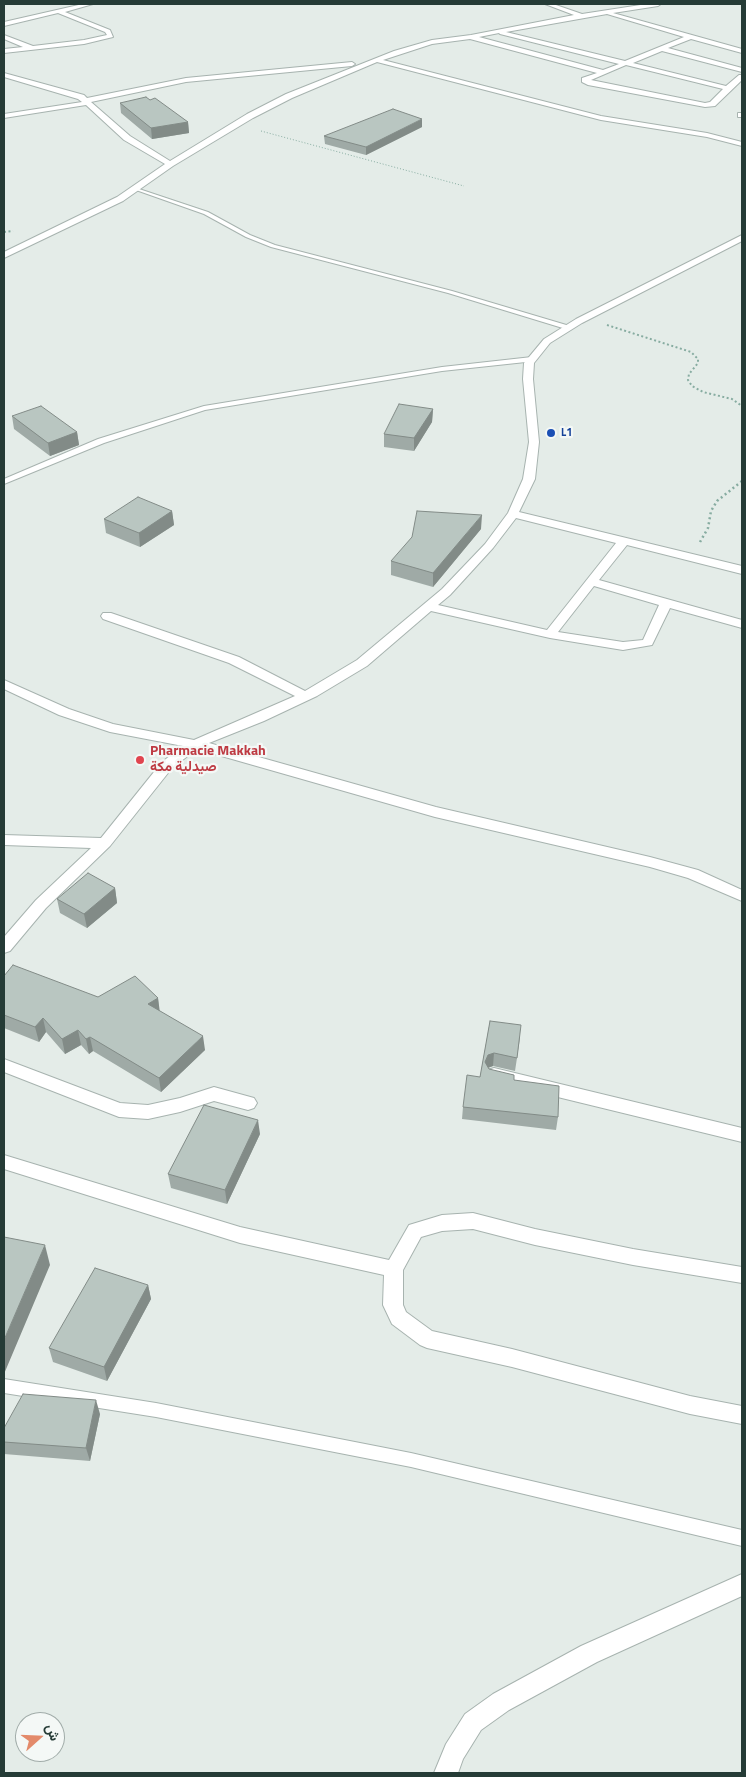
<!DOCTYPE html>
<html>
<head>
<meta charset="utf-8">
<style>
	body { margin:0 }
	#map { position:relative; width:746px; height:1777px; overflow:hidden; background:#e4ece8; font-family:"Titillium Web",Vazirmatn,sans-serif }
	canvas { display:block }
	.frame { position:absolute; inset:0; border:5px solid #253b36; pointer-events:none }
	.north { position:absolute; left:15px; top:1712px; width:50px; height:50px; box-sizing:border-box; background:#f4f8f6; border:1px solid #a1aca9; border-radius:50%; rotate:70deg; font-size:14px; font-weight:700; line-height:20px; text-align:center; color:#253b36 }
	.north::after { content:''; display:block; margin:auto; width:18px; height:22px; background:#e38a6a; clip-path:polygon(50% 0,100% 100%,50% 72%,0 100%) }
</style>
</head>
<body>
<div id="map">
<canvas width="746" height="1777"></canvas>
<div class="frame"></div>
<div class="north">ش</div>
</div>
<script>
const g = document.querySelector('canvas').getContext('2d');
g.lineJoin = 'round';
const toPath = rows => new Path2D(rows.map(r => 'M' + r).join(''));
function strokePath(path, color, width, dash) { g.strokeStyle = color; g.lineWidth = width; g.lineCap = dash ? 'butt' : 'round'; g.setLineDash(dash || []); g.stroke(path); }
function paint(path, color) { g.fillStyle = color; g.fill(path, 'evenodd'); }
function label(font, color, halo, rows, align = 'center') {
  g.font = font + ' "Titillium Web",Vazirmatn,sans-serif'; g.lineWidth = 4.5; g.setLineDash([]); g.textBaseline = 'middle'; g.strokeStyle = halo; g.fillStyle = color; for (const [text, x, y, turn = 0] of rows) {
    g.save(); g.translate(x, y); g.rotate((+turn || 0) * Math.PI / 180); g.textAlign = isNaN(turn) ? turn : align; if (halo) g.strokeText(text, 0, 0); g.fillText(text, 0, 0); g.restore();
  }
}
const pathFar2 = toPath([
	[261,131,464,186]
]);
const pathFar1 = toPath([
	[4,232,13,231],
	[607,325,691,352,698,359,698,363,689,374,688,380,692,386,703,392,732,399,742,406]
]);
const path = toPath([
	[700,542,708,528,711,511,717,501,742,481]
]);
const lane = toPath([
	[136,188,208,212,250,235,275,245,452,291,573,327,566,329,448,293,271,247,246,237,204,214,136,190,136,188],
	[532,357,535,357,535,361,442,371,205,410,104,443,4,484,4,479,98,439,204,406,442,367,532,357],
	[4,1379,156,1403,411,1453,742,1530,742,1546,411,1467,156,1417,4,1393,4,1379]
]);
const street = toPath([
	[83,4,93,4,65,12,110,30,113,37,84,44,4,53,4,49,23,47,4,39,4,35,33,46,84,40,107,35,105,32,58,13,4,26,4,22,83,4],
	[545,4,553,4,582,14,647,4,661,4,658,6,613,13,742,49,742,53,691,39,668,48,742,68,742,72,662,51,633,63,726,86,739,75,742,75,742,80,715,106,705,107,588,85,582,82,582,78,597,73,470,39,432,44,383,60,601,116,707,133,742,142,742,146,707,137,601,120,377,62,292,98,253,118,173,166,123,201,4,258,4,252,117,197,165,164,124,140,86,105,4,118,4,114,82,102,78,99,4,77,4,73,84,95,87,98,186,78,352,62,355,64,352,66,186,82,91,102,130,136,170,161,247,114,286,94,394,51,432,40,471,35,574,15,545,4],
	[607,14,684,37,625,61,506,32,607,14],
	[499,33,500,34,619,64,603,70,479,37,499,33],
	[626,65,723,89,710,102,705,103,591,80,626,65],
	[738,113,742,113,742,117,738,117,738,113],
	[742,235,742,241,582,323,550,343,534,363,533,379,539,442,535,479,519,512,742,566,742,574,627,545,599,580,742,620,742,628,670,608,652,645,623,650,550,638,431,611,367,666,317,696,264,721,209,743,436,807,650,857,698,870,742,890,742,901,688,878,650,867,435,817,197,749,172,768,110,846,46,908,10,951,4,953,4,937,36,900,91,848,4,845,4,835,101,838,162,762,183,746,110,732,59,715,4,689,4,680,69,709,113,724,194,740,295,696,229,663,103,619,101,616,103,613,111,613,239,657,305,691,357,660,442,589,485,544,508,513,523,479,529,442,523,379,524,363,544,339,576,319,742,235],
	[516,518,616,543,547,630,438,605,450,595,493,548,516,518],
	[594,586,659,605,643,640,623,642,558,632,594,586],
	[4,1059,120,1103,148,1105,180,1098,214,1087,254,1098,257,1103,254,1108,248,1110,214,1101,180,1112,148,1119,119,1117,4,1072,4,1059],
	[494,1068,742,1128,742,1142,488,1080,486,1075,488,1070,494,1068],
	[4,1155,240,1227,389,1260,409,1225,442,1215,473,1213,535,1229,633,1249,742,1267,742,1283,633,1265,535,1245,473,1229,442,1231,421,1237,403,1270,403,1305,406,1312,432,1331,512,1349,690,1396,742,1406,742,1424,690,1414,512,1367,427,1348,420,1345,392,1324,383,1305,384,1275,240,1243,4,1169,4,1155],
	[742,1574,742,1596,597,1662,509,1710,481,1730,463,1759,458,1773,434,1773,446,1744,465,1714,493,1694,581,1646,742,1574]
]);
const wall = toPath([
	[120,103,188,122,189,133,152,139,121,113],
	[422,127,366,155,325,144,324,136],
	[433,409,432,422,414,451,384,447,384,434],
	[12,416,77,432,79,445,50,456,14,429],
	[172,511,174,525,140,547,106,533,104,519],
	[481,529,433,587,391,575,391,561],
	[115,888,117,903,87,928,60,913,57,899],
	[4,976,98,997,158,998,159,1010,205,1050,161,1092,93,1051,89,1054,81,1045,65,1054,46,1032,39,1042,4,1028],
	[490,1021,520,1038,515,1071,493,1066,488,1068,489,1069,514,1080,558,1117,556,1130,462,1119,463,1107,480,1077],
	[260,1134,227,1204,171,1188,168,1174],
	[148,1285,151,1299,107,1381,53,1362,49,1348],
	[100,1414,90,1461,4,1454,4,1428]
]);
const shadedWall = toPath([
	[422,119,422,127,366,155,366,147],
	[188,122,189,133,152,139,151,128],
	[433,409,432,422,414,451,414,438],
	[77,432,79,445,50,456,48,443],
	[172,511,174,525,140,547,139,533],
	[482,515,481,529,433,587,433,573],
	[115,888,117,903,87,928,84,914],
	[158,998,160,1013,148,1004],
	[43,1018,46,1032,39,1042,35,1027],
	[78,1030,81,1045,65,1054,62,1039],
	[203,1036,205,1050,161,1092,159,1078],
	[90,1037,93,1051,89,1054,86,1039],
	[494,1053,493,1066,487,1068,485,1062,488,1055],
	[258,1120,260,1134,227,1204,225,1190],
	[45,1245,50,1265,4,1374,4,1340],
	[148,1285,151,1299,107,1381,104,1367],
	[96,1400,100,1414,90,1461,86,1448]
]);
const building = toPath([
	[146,97,150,100,155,98,188,122,151,128,120,103,146,97],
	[393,109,422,119,366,147,324,136,393,109],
	[399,404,433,409,414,438,384,434,399,404],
	[41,406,77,432,48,443,12,416,41,406],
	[138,497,172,511,139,533,104,519,138,497],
	[417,511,482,515,433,573,391,561,412,537,417,511],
	[88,873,115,888,84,914,57,899,88,873],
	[13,965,98,997,135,976,158,998,148,1004,203,1036,159,1078,90,1037,86,1039,78,1030,62,1039,43,1018,35,1027,4,1015,4,976,13,965],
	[490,1021,521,1025,517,1058,494,1053,488,1055,485,1062,489,1069,514,1075,514,1080,559,1086,558,1117,463,1107,467,1075,480,1077,490,1021],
	[204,1105,258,1120,225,1190,168,1174,204,1105],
	[4,1237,45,1245,4,1340,4,1237],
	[95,1268,148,1285,104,1367,49,1348,95,1268],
	[23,1394,96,1400,86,1448,4,1442,4,1428,23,1394]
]);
const markers = [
	[551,433,5,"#1a4fb4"],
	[140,760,5,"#e0444e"]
];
const farTransitnames = [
	["L1",561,433]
];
const healthNames = [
	["Pharmacie Makkah",150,752],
	["صيدلية مكة",150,768]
];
strokePath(lane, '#a7b3af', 2);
strokePath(street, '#a7b3af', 2);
strokePath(pathFar2, '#87aca1', 1, [1, 2]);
strokePath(pathFar1, '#87aca1', 2, [2, 2.5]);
strokePath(path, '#87aca1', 2.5, [2, 3]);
paint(lane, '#fff');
paint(street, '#fff');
paint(wall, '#9faaa6');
paint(shadedWall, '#828b87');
paint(building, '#b9c6c1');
strokePath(building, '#828b87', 1);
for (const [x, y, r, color] of markers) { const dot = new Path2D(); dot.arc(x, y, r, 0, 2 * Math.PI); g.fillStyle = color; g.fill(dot); strokePath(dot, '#f4f8f6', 2); }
label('bold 11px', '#164399', '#f4f8f6', farTransitnames, 'left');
label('bold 14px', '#be3a42', '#f4f8f6', healthNames, 'left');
</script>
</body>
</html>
